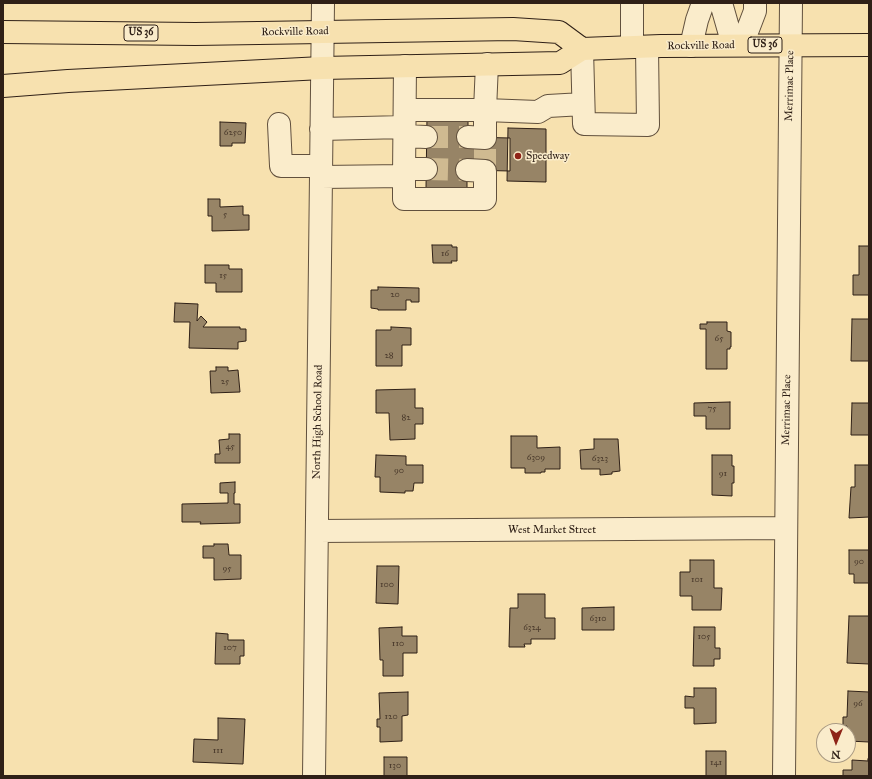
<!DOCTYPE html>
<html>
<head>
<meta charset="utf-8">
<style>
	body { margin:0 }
	#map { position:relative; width:872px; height:779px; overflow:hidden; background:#f7e1af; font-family:"IM FELL Great Primer",serif }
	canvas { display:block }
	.frame { position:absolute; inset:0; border:4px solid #2f2017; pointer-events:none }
	.north { position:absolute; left:816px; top:723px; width:40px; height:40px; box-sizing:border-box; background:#faeccb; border:1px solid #a99a83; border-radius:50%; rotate:181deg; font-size:11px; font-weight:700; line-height:16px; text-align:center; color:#2f2017 }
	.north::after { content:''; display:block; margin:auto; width:14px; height:18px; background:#8f2418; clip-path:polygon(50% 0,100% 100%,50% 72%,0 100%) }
</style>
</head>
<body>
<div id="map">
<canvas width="872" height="779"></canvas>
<div class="frame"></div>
<div class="north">N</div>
</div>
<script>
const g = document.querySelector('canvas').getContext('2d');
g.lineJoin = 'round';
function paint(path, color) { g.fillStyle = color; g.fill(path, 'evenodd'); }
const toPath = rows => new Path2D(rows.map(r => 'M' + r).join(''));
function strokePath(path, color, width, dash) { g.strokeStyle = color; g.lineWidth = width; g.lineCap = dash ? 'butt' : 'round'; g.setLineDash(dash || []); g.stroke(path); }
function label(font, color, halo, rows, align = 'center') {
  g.font = font + ' "IM FELL Great Primer",serif'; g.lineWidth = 3; g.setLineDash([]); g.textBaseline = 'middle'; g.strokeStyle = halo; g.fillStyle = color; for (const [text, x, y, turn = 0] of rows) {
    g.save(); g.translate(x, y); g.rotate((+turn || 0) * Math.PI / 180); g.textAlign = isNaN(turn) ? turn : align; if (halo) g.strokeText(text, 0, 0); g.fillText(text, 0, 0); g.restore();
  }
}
const building = toPath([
	[427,116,468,117,468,137,510,138,510,171,467,170,467,189,426,188,427,116],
	[220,122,246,123,245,143,232,143,232,146,220,146,220,122],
	[508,128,546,129,546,182,507,181,508,128],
	[208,199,220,199,220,207,243,206,243,215,249,215,249,230,212,231,212,216,208,216,208,199],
	[432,245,452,245,452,247,457,247,457,261,451,261,452,263,433,263,432,245],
	[859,246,869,246,869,295,853,295,853,275,859,275,859,246],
	[205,265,229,265,229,269,242,269,242,292,216,292,216,283,205,283,205,265],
	[378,287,419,288,419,302,411,302,411,300,406,300,406,310,378,310,378,309,371,308,371,290,378,290,378,287],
	[175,303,198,304,197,321,201,316,207,322,203,327,240,327,240,329,246,329,246,341,238,342,238,349,189,348,190,322,174,322,175,303],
	[852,319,869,319,869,361,851,361,852,319],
	[707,322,727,322,727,331,731,332,731,347,730,347,730,349,727,349,727,369,706,369,706,329,700,329,700,324,707,324,707,322],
	[391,327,411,328,411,345,402,345,402,366,376,366,376,330,391,330,391,327],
	[216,367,228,367,228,371,238,370,240,392,211,393,210,371,216,371,216,367],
	[415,389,415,408,423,408,423,424,415,424,415,439,390,440,389,413,376,413,376,390,415,389],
	[730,402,730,429,706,429,706,416,694,416,694,403,730,402],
	[852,403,869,403,869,435,851,435,852,403],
	[229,434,240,434,240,463,215,463,215,454,220,454,219,440,229,439,229,434],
	[511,436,537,436,537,448,560,447,560,469,545,469,545,472,541,472,541,473,525,473,525,468,511,468,511,436],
	[594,439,618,439,620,471,612,472,612,474,600,475,600,469,581,469,580,450,594,449,594,439],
	[376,455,406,456,406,465,423,465,423,483,414,483,413,491,405,491,405,493,380,492,380,477,375,477,376,455],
	[712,455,732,455,732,466,734,466,734,483,732,483,732,496,712,495,712,455],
	[855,465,869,465,869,517,849,518,851,487,855,487,855,465],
	[235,482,235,493,234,493,234,504,240,504,240,523,200,524,201,522,182,522,182,504,228,503,228,493,220,493,220,483,235,482],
	[214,544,228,544,229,555,241,555,241,579,214,580,214,558,203,558,203,546,214,546,214,544],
	[849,550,869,550,869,583,854,583,854,574,849,574,849,550],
	[690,560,714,560,714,588,722,588,721,610,692,610,692,596,680,596,680,572,690,572,690,560],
	[377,566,399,566,398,604,376,603,377,566],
	[518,594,545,594,545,618,555,618,555,639,531,639,531,644,524,644,525,647,509,647,510,608,518,608,518,594],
	[614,607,614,630,582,630,582,608,614,607],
	[849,616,869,616,869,664,847,663,849,616],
	[402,627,402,636,417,636,417,653,403,653,403,676,383,676,383,660,380,660,379,628,402,627],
	[694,627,715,627,715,648,720,648,720,659,714,659,714,666,693,666,694,627],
	[216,633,228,634,228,640,244,640,244,656,240,656,240,664,215,664,216,633],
	[694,688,716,688,716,723,694,724,694,708,685,708,685,696,694,697,694,688],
	[848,691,869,692,869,742,848,741,847,726,843,726,843,717,847,717,848,691],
	[408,692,408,715,402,716,402,741,380,742,380,727,377,727,377,719,380,719,379,693,408,692],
	[218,718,245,719,243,764,193,762,194,739,218,740,218,718],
	[706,751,726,751,726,776,706,776,706,751],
	[384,757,407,757,407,776,384,776,384,757],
	[868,759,869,759,869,776,843,776,843,770,852,770,852,760,868,761,868,759]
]);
const minorTunnel = toPath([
	[426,137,468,137],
	[426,169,467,170],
	[485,171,485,138]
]);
const minor = toPath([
	[721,3,733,45],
	[742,45,755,11,755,3],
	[691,46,697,20,703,3],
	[632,47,632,3],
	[582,49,584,124,648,125,647,47],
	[487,64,485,110,538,112,548,106,583,104],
	[405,110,485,110,485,138,468,137],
	[279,124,281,166,321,166],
	[321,129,404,127],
	[405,136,426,137],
	[404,169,426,169],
	[404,176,404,199,485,199,485,171,467,170],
	[321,177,404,176,405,66],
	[317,531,786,528],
	[314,776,323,3],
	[784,776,791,3]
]);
const major = toPath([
	[3,32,195,34,513,29,559,32,582,49],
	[3,86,68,81,322,68,560,63,582,49,661,46,869,45]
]);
const markers = [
	[518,156,4,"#8f2418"]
];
const numberNames = [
	["6250",233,133],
	["5",225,215],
	["16",445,254],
	["15",223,276],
	["20",395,295],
	["65",719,339],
	["28",389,356],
	["25",225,382],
	["75",712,409],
	["82",406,418],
	["45",230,447],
	["6309",536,458],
	["6323",600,459],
	["90",399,471],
	["91",723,474],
	["90",859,562],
	["95",227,569],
	["101",697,580],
	["100",387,585],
	["6310",598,619],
	["6324",532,628],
	["105",704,637],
	["110",398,644],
	["107",230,648],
	["96",858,704],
	["120",391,717],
	["111",218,751],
	["141",716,763],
	["130",395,766]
];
const shields = [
	[141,33,34],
	[765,45,34]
];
const shieldNames = [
	["US 36",141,33],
	["US 36",765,45]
];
const streetNames = [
	["Rockville Road",295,32,-1],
	["Rockville Road",701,46,-1],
	["Merrimac Place",790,86,-89],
	["Merrimac Place",787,410,-89],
	["North High School Road",318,422,-89],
	["West Market Street",552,530]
];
const poiNames = [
	["Speedway",526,156]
];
paint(building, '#978466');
strokePath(building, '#2f2017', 1);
strokePath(minorTunnel, '#cfba91', 22, [22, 11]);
strokePath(minor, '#61503d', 24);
strokePath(major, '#2f2017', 24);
strokePath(minor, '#faeccb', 22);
strokePath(major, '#f7e1af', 22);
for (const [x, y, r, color] of markers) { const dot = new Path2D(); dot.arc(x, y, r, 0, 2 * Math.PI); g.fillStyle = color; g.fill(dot); strokePath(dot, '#faeccb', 1.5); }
label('9px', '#49392b', null, numberNames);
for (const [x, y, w] of shields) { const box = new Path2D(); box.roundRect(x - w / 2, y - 8, w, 16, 3); g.fillStyle = '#faeccb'; g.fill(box); strokePath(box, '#2f2017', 1); }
label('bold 10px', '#2f2017', null, shieldNames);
label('11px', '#2f2017', '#faeccb', streetNames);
label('11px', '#2f2017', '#faeccb', poiNames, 'left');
</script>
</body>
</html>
